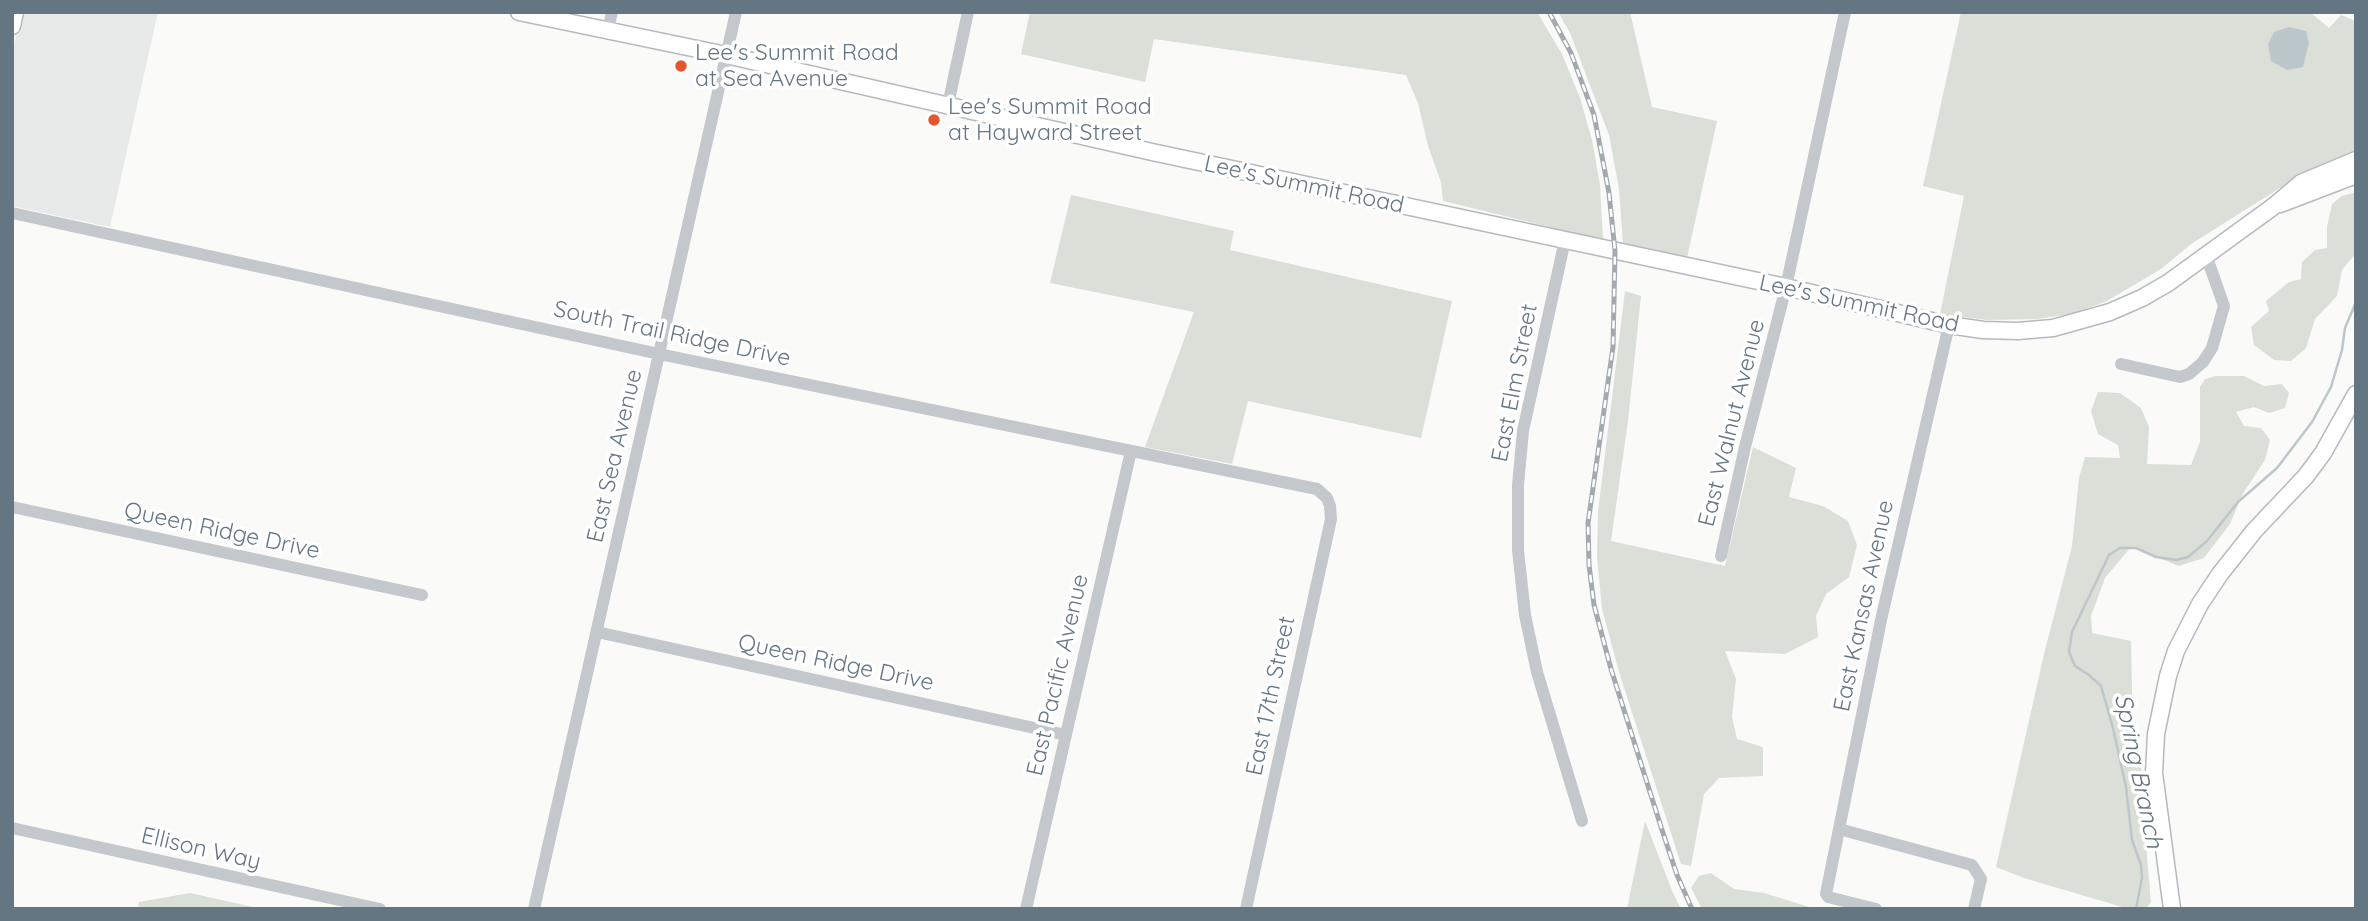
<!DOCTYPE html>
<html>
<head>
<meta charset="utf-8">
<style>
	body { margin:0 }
	#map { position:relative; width:2368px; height:921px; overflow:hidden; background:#fafaf8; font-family:Quicksand,sans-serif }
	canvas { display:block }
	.frame { position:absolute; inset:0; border:14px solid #657683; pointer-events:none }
</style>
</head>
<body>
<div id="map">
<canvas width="2368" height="921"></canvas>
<div class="frame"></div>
</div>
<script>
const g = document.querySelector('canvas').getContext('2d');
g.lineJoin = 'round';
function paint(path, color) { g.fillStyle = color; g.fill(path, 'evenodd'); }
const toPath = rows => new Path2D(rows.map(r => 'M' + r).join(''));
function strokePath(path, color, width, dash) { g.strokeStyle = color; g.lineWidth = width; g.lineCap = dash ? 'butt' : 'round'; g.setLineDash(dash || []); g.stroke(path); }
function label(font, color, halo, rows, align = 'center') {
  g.font = font + ' Quicksand,sans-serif'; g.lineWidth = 7; g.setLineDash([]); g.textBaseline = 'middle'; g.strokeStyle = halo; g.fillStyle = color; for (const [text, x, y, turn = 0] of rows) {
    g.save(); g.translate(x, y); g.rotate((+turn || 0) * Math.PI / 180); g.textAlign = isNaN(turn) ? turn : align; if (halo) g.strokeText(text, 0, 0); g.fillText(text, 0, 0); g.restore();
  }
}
const built = toPath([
	[22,12,158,12,110,227,12,206,12,52]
]);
const green = toPath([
	[1030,12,1537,12,1562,54,1580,98,1592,140,1600,185,1603,240,1443,201,1441,182,1428,146,1418,103,1406,75,1154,39,1145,82,1021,54],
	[1558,12,1630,12,1652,107,1717,121,1687,258,1623,244,1619,189,1609,135,1570,33],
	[1961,12,2310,12,2329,28,2341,15,2356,21,2356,155,2329,163,2291,181,2191,244,2161,269,2107,301,2074,313,2038,319,1987,320,1940,314,1964,196,1923,186],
	[2356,192,2356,253,2342,270,2337,296,2315,319,2306,348,2291,361,2274,360,2254,345,2251,327,2269,311,2266,301,2289,282,2301,279,2302,262,2315,250,2327,248,2327,227,2332,204,2342,196],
	[1071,195,1234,231,1230,250,1452,301,1421,438,1248,401,1232,464,1145,447,1194,312,1050,283],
	[1625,291,1641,296,1628,421,1611,541,1725,566,1753,447,1796,468,1789,497,1823,506,1848,521,1857,545,1849,577,1826,594,1816,616,1818,637,1785,654,1725,651,1736,679,1732,717,1737,739,1763,747,1763,776,1719,778,1704,794,1691,866,1681,864,1619,672,1602,609,1597,556,1598,512],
	[2216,376,2244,376,2264,386,2282,384,2289,393,2285,408,2269,413,2254,407,2236,412,2244,426,2261,428,2270,440,2265,460,2242,495,2230,524,2204,558,2179,566,2131,547,2105,578,2091,616,2092,633,2131,641,2133,739,2142,772,2145,833,2151,902,2146,909,2129,909,2024,878,1996,867,2044,654,2072,546,2079,478,2085,457,2120,458,2118,445,2098,434,2091,411,2098,392,2120,393,2141,408,2149,427,2147,464,2191,465,2200,442,2200,387,2205,379],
	[1645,821,1673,893,1681,909,1627,909],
	[1711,873,1734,889,1764,893,1816,909,1702,909,1691,888,1699,876],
	[190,893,262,909,138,909,139,902]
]);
const water = toPath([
	[2289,27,2306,31,2309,43,2303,67,2287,70,2271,61,2268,44,2274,32]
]);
const stream = toPath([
	[2136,909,2142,878,2141,865,2132,840,2126,787,2113,728,2101,686,2089,675,2075,666,2069,652,2072,632,2109,555,2120,548,2136,548,2156,557,2176,560,2188,557,2207,541,2238,502,2277,468,2312,422,2331,387,2342,350,2345,328,2356,302]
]);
const minor = toPath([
	[608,30,612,12],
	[948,105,968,12],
	[12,213,659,354,1317,489,1327,498,1330,506,1331,519,1246,909],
	[1565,240,1523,431,1518,485,1518,550,1525,615,1537,672,1582,821],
	[2121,364,2180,377,2189,374,2203,362,2212,348,2224,306,2206,255],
	[12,507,422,595],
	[1721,556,1745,447,1786,287,1845,12],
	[597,632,1066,735],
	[12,828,380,909],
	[1839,829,1972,865,1981,879,1974,909],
	[534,909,736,12],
	[1026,909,1131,451],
	[1876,909,1828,897,1826,894,1881,620,1949,325]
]);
const major = toPath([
	[519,12,726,55,1152,152,1786,287,1949,325,1983,330,2018,331,2053,328,2110,312,2142,298,2168,283,2274,206,2301,183,2356,160],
	[12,26,15,12],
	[2280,204,2356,175],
	[2172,909,2154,773,2156,734,2168,676,2176,651,2200,604,2220,574,2254,531,2306,476,2323,453,2356,394]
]);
const rail = toPath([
	[1549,12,1571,53,1594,115,1609,193,1615,251,1613,347,1588,523,1589,565,1594,605,1611,669,1662,830,1677,875,1692,909]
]);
const markers = [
	[681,66,7,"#e4572e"],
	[934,120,7,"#e4572e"]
];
const poiNames = [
	["Lee's Summit Road",695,53],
	["at Sea Avenue",695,79],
	["Lee's Summit Road",948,107],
	["at Hayward Street",948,133]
];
const streetNames = [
	["Lee's Summit Road",1304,185,12],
	["Lee's Summit Road",1859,304,12],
	["South Trail Ridge Drive",672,334,12],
	["East Elm Street",1515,383,-79],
	["East Walnut Avenue",1732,423,-76],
	["East Sea Avenue",615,456,-77],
	["Queen Ridge Drive",222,531,12],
	["East Kansas Avenue",1864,606,-78],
	["Queen Ridge Drive",836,663,12],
	["East Pacific Avenue",1058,675,-77],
	["East 17th Street",1271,696,-78],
	["Ellison Way",201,849,13]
];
const waterNames = [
	["Spring Branch",2138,771,78]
];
paint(built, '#e8e9e9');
paint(green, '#dadfd7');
paint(water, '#bbc7cb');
strokePath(stream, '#bbc7cb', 2.5);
strokePath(major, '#b5babe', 19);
strokePath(minor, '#c3c8cc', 12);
strokePath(major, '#fff', 16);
strokePath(rail, '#a2aab0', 5);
strokePath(rail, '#fff', 2.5, [8]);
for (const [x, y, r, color] of markers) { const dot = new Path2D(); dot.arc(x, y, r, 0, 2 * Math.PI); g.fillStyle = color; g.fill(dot); strokePath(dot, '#fff', 2.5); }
label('23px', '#657683', '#fff', poiNames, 'left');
label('23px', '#657683', '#fff', streetNames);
label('italic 24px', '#60757c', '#fff', waterNames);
</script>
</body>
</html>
